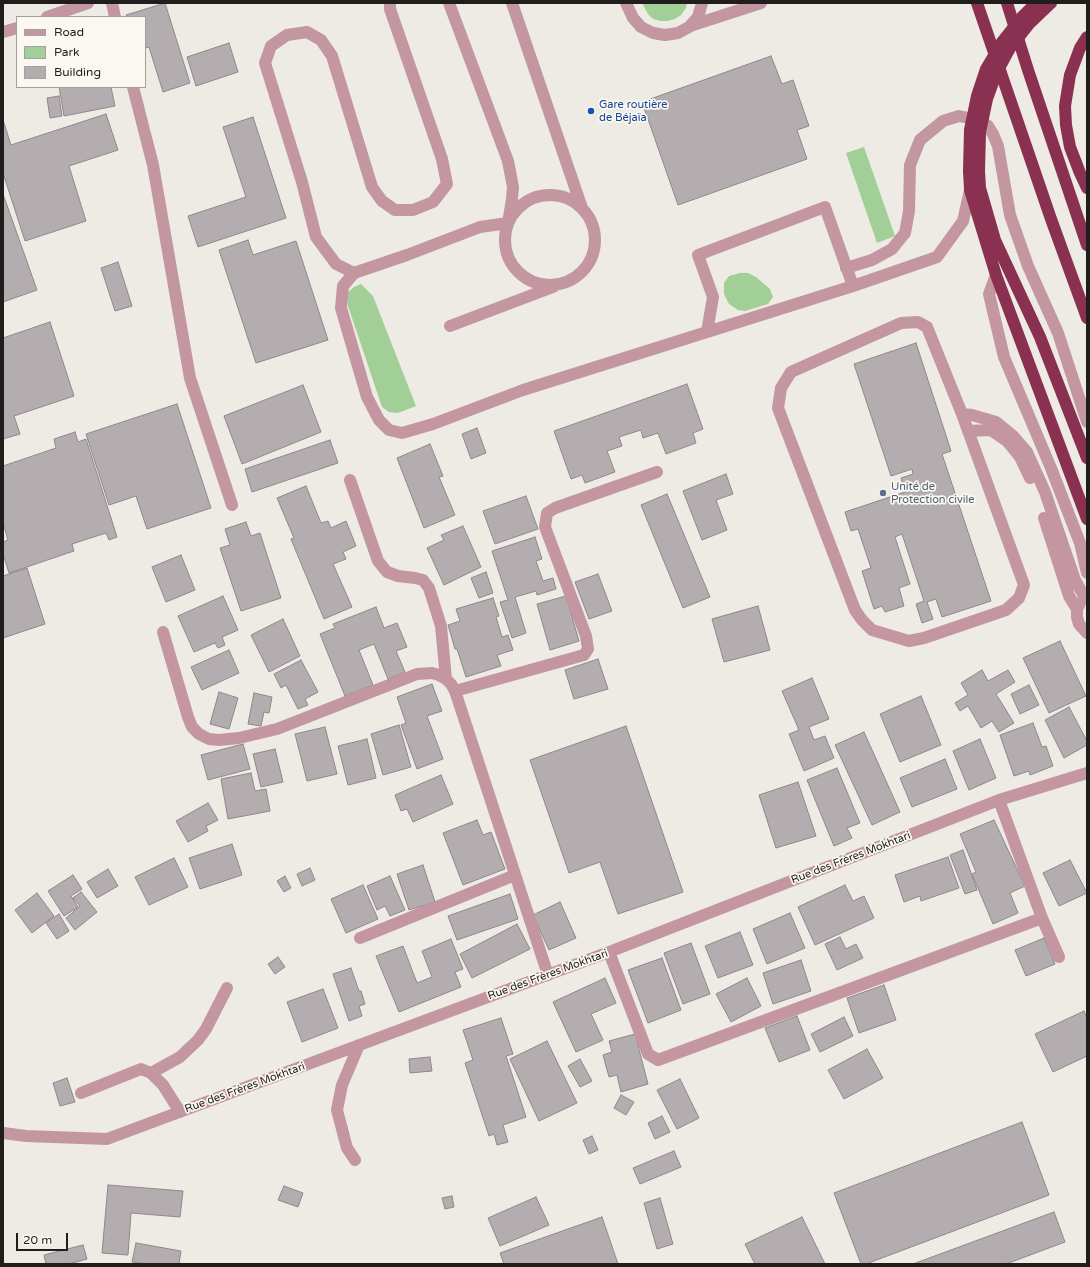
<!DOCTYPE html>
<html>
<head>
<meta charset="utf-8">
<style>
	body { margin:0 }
	#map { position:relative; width:1090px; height:1267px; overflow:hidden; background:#edebe4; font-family:"Varela Round",sans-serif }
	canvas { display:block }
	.frame { position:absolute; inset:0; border:4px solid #1f1e1c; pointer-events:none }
	.legend { position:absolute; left:16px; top:16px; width:130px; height:72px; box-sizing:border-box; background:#faf8f1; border:1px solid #a2a19c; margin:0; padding:5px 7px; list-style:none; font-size:12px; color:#1f1e1c }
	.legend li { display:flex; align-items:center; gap:8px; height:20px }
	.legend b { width:20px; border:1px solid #a2a19c }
	.scale { position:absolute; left:16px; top:1233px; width:52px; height:18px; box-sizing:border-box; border:2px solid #1f1e1c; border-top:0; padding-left:5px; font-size:12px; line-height:14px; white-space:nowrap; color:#1f1e1c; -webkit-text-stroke:3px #faf8f1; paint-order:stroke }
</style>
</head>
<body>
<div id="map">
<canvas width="1090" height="1267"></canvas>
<div class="frame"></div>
<ul class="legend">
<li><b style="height:5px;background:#c396a2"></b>Road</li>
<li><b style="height:11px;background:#a2cf98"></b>Park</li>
<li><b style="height:11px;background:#b4adb0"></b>Building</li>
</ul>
<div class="scale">20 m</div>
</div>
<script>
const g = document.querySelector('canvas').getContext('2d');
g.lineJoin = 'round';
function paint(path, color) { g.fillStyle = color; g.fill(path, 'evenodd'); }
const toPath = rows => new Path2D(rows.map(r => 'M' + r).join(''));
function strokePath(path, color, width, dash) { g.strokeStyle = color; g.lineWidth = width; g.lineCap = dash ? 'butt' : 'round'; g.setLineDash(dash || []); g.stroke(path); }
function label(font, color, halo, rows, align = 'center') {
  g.font = font + ' "Varela Round",sans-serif'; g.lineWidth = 3.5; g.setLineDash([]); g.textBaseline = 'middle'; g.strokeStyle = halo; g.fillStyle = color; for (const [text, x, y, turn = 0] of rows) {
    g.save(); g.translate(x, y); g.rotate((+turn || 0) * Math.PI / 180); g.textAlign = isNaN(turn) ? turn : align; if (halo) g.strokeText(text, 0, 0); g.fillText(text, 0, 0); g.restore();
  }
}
const green = toPath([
	[642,3,687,3,686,8,681,15,675,19,668,21,660,21,653,19,648,14],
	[864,147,895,236,877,243,846,153],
	[740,273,748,273,756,277,770,289,773,297,768,304,745,311,738,310,729,304,724,294,724,283,729,276],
	[361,284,373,296,416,406,398,413,389,412,382,407,348,306,347,293,354,287]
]);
const building = toPath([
	[165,3,190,83,163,92,149,47,145,48,145,17,127,17,126,15,165,3],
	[229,43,238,72,196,86,187,57,229,43],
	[771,56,782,84,793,80,809,126,797,130,807,159,678,205,642,102,771,56],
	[59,87,111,87,115,106,64,116,59,87],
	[59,96,62,116,50,118,47,98,59,96],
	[106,114,118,150,69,166,86,221,25,241,3,173,3,120,11,145,106,114],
	[253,117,286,218,198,247,188,216,246,197,223,127,253,117],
	[3,194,37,290,3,302,3,194],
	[248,240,253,255,296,241,328,340,256,363,219,250,248,240],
	[118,262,132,306,115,311,101,268,118,262],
	[50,322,74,396,14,416,20,434,3,439,3,338,50,322],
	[916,343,951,451,942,454,991,601,942,617,936,599,927,602,933,619,922,623,916,604,924,601,902,534,895,537,910,584,899,588,904,606,885,612,882,606,874,609,862,571,871,568,858,529,851,531,845,512,905,492,901,478,913,474,912,469,891,476,854,364,916,343],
	[687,384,703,429,693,433,696,443,666,454,658,433,643,438,641,430,619,437,622,446,607,451,615,472,585,483,582,475,571,479,554,431,687,384],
	[303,385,321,432,242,464,224,416,303,385],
	[177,404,211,508,147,529,136,496,109,505,86,434,177,404],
	[477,428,486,453,471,459,462,434,477,428],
	[75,432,78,442,86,439,117,537,109,540,106,533,72,544,74,551,9,573,3,554,3,542,8,540,3,523,3,466,56,448,54,439,75,432],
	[330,440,338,463,252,492,245,469,330,440],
	[430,444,443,476,439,477,455,515,424,528,397,458,430,444],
	[726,474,733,494,716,500,727,530,702,540,683,491,726,474],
	[306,486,321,523,328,521,331,528,346,521,356,546,343,552,346,559,333,564,352,607,324,619,291,539,294,538,277,498,306,486],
	[667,494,710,597,683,608,641,505,667,494],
	[526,496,538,529,495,544,483,511,526,496],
	[246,522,251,536,260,533,281,598,241,611,220,548,230,545,225,529,246,522],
	[463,526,481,567,444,585,427,548,444,540,441,535,463,526],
	[535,537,542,559,536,561,543,581,553,578,556,589,537,595,536,591,515,597,526,633,512,638,500,602,508,600,492,551,535,537],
	[181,555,195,590,166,602,152,567,181,555],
	[27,568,45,624,3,638,3,576,27,568],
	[486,572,493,593,479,598,471,578,486,572],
	[598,574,612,611,589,619,575,582,598,574],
	[223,596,238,630,222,637,225,645,218,648,215,643,194,652,178,616,223,596],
	[566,596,579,641,550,650,537,604,566,596],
	[493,598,499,616,496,617,502,637,508,635,513,650,497,655,501,666,466,677,457,649,455,649,448,625,460,621,456,609,493,598],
	[758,606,770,650,724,662,712,619,758,606],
	[376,607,384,628,397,623,407,647,396,651,405,672,388,679,374,644,359,650,373,685,345,696,320,634,335,628,333,624,376,607],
	[283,619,300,656,269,672,251,635,283,619],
	[1060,641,1086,696,1049,713,1023,658,1060,641],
	[229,650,239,673,202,690,191,667,229,650],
	[598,659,608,689,574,699,565,670,598,659],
	[301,660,318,692,305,699,308,705,298,709,286,685,281,688,274,674,301,660],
	[982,670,988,681,1008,670,1015,682,996,694,1014,723,999,732,992,721,981,728,968,706,960,711,955,703,968,695,961,683,982,670],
	[812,678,829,719,809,727,814,740,825,736,834,758,804,771,789,734,799,730,782,691,812,678],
	[432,684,442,711,427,716,443,759,417,769,401,725,406,723,397,697,432,684],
	[1029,685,1039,705,1020,714,1011,694,1029,685],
	[219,692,238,698,229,729,210,724,219,692],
	[254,693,272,697,269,713,264,712,261,726,248,724,254,693],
	[921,696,941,745,900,762,880,714,921,696],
	[1069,707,1087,741,1087,745,1064,758,1045,720,1069,707],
	[1033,723,1042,747,1046,746,1053,766,1030,775,1029,771,1014,776,1000,735,1033,723],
	[399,725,411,767,383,775,371,734,399,725],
	[626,726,683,892,618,914,600,862,569,873,530,760,626,726],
	[325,727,337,774,307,781,295,734,325,727],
	[864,732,900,812,872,825,835,745,864,732],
	[367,739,376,778,348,785,338,746,367,739],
	[980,739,996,778,969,790,953,751,980,739],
	[243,744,250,769,208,780,201,755,243,744],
	[275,749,283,782,261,787,253,754,275,749],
	[945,759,957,789,912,807,900,778,945,759],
	[837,768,860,823,847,828,852,838,834,846,807,780,837,768],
	[251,773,255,791,266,789,270,811,228,819,221,779,251,773],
	[441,775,453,804,413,822,407,809,401,811,395,795,441,775],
	[798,782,816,836,776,848,759,795,798,782],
	[208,803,218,820,206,826,208,831,188,842,176,821,208,803],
	[477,820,483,835,491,832,505,869,463,885,443,833,477,820],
	[994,820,1025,886,1010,893,1018,913,993,924,972,874,976,872,960,834,994,820],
	[232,844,242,875,200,889,189,858,232,844],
	[963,850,977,890,965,894,950,855,963,850],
	[948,857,959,888,921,901,920,896,904,902,895,875,948,857],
	[174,858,188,887,149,905,135,877,174,858],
	[1070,860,1087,893,1059,906,1043,873,1070,860],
	[423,865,435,902,409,910,397,874,423,865],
	[310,868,315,880,302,886,297,874,310,868],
	[108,869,118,886,97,898,87,882,108,869],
	[73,875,82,889,71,896,78,907,64,916,48,891,73,875],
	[285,876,291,888,284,892,277,881,285,876],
	[390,876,405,910,390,916,385,906,377,910,367,886,390,876],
	[363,885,378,919,346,933,331,899,363,885],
	[845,885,853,901,864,896,874,918,815,945,798,907,845,885],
	[81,892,97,912,75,930,66,918,80,906,73,898,81,892],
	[37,893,54,916,32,933,15,910,37,893],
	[510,894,518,919,457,940,448,916,510,894],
	[560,902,576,938,549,950,533,915,560,902],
	[790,913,805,948,767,964,753,929,790,913],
	[59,914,69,931,57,939,46,923,59,914],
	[517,924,530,949,472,978,460,954,517,924],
	[740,932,753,965,718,978,705,946,740,932],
	[840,937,846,949,856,944,863,958,837,970,825,944,840,937],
	[1044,938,1055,964,1026,976,1015,950,1044,938],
	[451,939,463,969,455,972,461,987,399,1012,376,956,403,946,417,983,432,977,422,951,451,939],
	[691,943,710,994,683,1004,664,953,691,943],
	[278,957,285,967,275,974,268,964,278,957],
	[662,958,681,1010,648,1023,628,970,662,958],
	[801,960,811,991,773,1004,763,973,801,960],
	[351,968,359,991,361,991,365,1004,359,1006,362,1016,349,1021,333,974,351,968],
	[605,978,616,1003,591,1014,603,1040,576,1052,553,1002,605,978],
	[747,978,761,1006,731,1022,716,994,747,978],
	[884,985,896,1020,859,1033,847,998,884,985],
	[323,989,338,1028,302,1042,287,1002,323,989],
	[1084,1011,1087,1018,1087,1056,1053,1072,1035,1034,1084,1011],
	[797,1016,810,1050,779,1062,765,1028,797,1016],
	[844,1017,853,1036,820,1052,811,1034,844,1017],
	[501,1018,513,1054,506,1056,526,1117,503,1125,508,1142,497,1145,494,1134,489,1136,465,1063,473,1060,463,1030,501,1018],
	[635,1034,648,1084,621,1092,617,1075,609,1077,603,1055,612,1052,609,1041,635,1034],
	[547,1041,577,1103,539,1121,510,1059,547,1041],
	[867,1049,883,1078,844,1099,828,1070,867,1049],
	[430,1057,432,1071,410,1073,409,1059,430,1057],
	[580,1059,592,1081,580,1087,568,1066,580,1059],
	[67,1078,75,1102,60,1106,53,1083,67,1078],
	[680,1079,699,1118,677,1129,657,1090,680,1079],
	[621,1095,634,1102,626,1115,614,1108,621,1095],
	[662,1116,670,1132,655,1139,648,1123,662,1116],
	[1022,1122,1049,1195,866,1264,861,1264,834,1193,1022,1122],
	[592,1136,598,1150,589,1154,583,1140,592,1136],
	[674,1151,681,1167,640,1184,633,1168,674,1151],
	[108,1185,183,1191,180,1217,131,1213,128,1255,102,1253,108,1185],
	[284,1186,303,1193,298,1207,278,1200,284,1186],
	[452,1196,454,1207,445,1209,442,1198,452,1196],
	[536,1197,549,1225,500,1246,488,1218,536,1197],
	[660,1198,673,1244,657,1249,644,1203,660,1198],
	[1054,1212,1065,1242,1006,1264,913,1264,1054,1212],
	[602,1217,618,1264,504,1264,500,1253,602,1217],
	[802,1217,825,1264,755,1264,745,1244,802,1217],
	[136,1243,181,1251,179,1264,146,1264,132,1262,136,1243],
	[83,1245,87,1259,69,1264,46,1264,44,1255,83,1245]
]);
const minor = toPath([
	[112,3,115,17],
	[449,3,508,161,513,187,512,199,508,223,480,227,407,255,354,273,343,286,341,308,367,397,379,420,389,430,402,433,433,424,523,390,853,286,937,257,963,221,970,190],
	[512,3,582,208],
	[626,3,633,18,641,27,653,33,665,35,678,33,689,27,698,17,702,3],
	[47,17,88,3],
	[690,26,761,3],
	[3,32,17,28],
	[133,87,153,165,190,378,232,505],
	'505 240a45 45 0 1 1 90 0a45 45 0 1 1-90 0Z',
	[846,268,872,260,892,249,905,233,909,211,910,165,920,140,943,121,959,116,978,120,988,126,993,134,998,146,1010,215,1028,266,1058,333,1087,422],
	[354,273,336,264,316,237,302,182,265,63,271,46,287,35,307,32,321,40,332,56,372,187,382,201,395,210,413,210,433,202,447,184,442,159,390,9,390,3],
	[996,275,989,294,1004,357,1051,468,1080,543,1087,573],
	[918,322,927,327,962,414,1024,585,1019,598,1006,610,924,638,909,641,872,630,862,620,855,610,778,408,781,388,791,372,901,323,918,322],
	[450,326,553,287],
	[707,332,713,297,698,255,825,207,853,286],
	[962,414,972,415,996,422,1013,436,1027,452,1045,492,1075,580,1084,596],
	[968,431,991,430,1007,441,1020,457,1030,478],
	[350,480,378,561,387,572,398,576,415,578,423,580,429,588,441,626,446,679],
	[1044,518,1069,596,1077,609],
	[1080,603,1077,609,1077,617,1079,624,1087,633],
	[163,632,188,717,192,727,199,734,209,739,219,740,239,738,277,729,417,674,432,673,439,675,446,679,451,684,455,691,548,975],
	[455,691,584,655,588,649,586,636,545,527,547,513,555,508,657,472],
	[999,800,1042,918],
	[360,938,515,875],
	[609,952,648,1054,658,1060,1042,918,1059,957],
	[151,1073,180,1057,198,1040,206,1029,227,988],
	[81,1093,141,1069,151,1073,163,1085,180,1112],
	[3,1133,26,1136,107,1139,609,952,999,800,1087,773],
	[355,1160,347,1148,337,1110,342,1085,359,1045]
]);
const highway = toPath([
	[977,3,1051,219,1087,318],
	[1007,3,1028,70,1087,245],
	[1087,37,1080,48,1070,75,1065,106,1066,125,1070,147,1080,173,1087,188],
	[969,171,970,190,996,275,1087,519],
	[979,171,980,188,995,240,1040,337,1087,458]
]);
const highwayBridge = toPath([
	[969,171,970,130,977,96,986,69,1002,42,1022,17,1036,3],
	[979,171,980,132,987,99,996,74,1010,48,1029,24,1051,3]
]);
const markers = [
	[591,111,4,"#1a4fb4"],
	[883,493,4,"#5c6f8a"]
];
const transitNames = [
	["Gare routière",599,105],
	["de Béjaïa",599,118]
];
const serviceNames = [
	["Unité de",891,487],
	["Protection civile",891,500]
];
const streetNames = [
	["Rue des Frères Mokhtari",851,858,-21],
	["Rue des Frères Mokhtari",548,975,-20],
	["Rue des Frères Mokhtari",245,1088,-20]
];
paint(green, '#a2cf98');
paint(building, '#b4adb0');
strokePath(building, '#8e878b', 1);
strokePath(minor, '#c396a2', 12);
strokePath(highway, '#8a3051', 12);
strokePath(highwayBridge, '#8a3051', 12);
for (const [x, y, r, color] of markers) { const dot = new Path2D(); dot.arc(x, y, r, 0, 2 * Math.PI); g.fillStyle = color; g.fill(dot); strokePath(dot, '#faf8f1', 1.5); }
label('11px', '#164399', '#faf8f1', transitNames, 'left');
label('11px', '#4e5e75', '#faf8f1', serviceNames, 'left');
label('11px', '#1f1e1c', '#faf8f1', streetNames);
</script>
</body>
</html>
